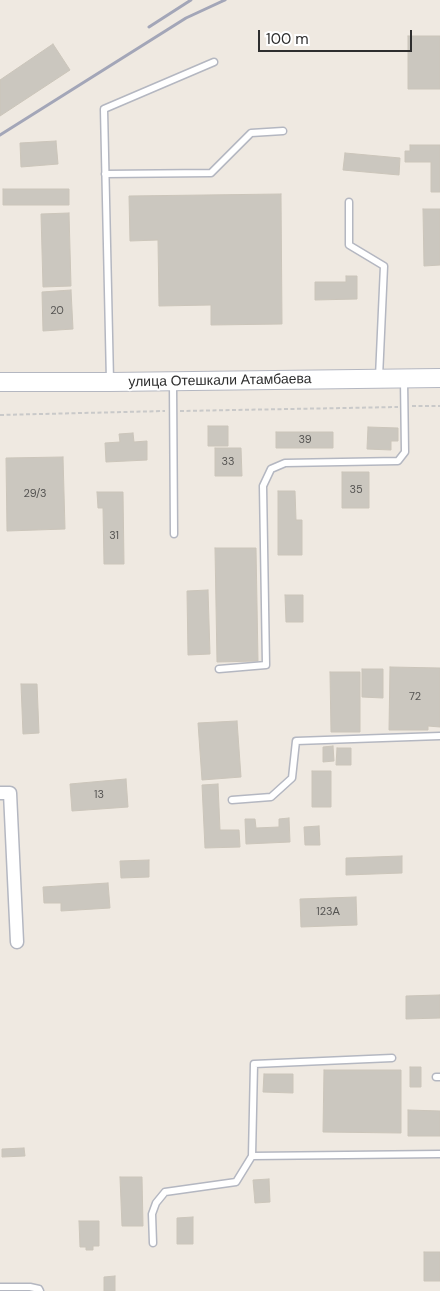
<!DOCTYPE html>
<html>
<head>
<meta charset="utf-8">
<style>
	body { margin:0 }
	#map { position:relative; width:440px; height:1291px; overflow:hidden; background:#efe9e1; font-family:"DM Sans",sans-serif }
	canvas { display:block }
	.scale { position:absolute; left:258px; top:30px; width:154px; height:22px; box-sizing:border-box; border:2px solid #2e2e2e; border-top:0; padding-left:6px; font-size:15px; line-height:18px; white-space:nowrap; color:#2e2e2e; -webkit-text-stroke:4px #fff; paint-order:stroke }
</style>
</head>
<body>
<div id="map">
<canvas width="440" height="1291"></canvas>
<div class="scale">100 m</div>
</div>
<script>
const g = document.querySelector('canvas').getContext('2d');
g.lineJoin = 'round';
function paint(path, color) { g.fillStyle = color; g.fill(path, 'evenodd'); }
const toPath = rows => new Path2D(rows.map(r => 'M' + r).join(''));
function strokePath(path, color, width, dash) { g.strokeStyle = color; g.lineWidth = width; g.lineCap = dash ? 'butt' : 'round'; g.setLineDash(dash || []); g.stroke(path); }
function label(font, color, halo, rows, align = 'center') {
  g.font = font + ' "DM Sans",sans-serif'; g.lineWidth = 4; g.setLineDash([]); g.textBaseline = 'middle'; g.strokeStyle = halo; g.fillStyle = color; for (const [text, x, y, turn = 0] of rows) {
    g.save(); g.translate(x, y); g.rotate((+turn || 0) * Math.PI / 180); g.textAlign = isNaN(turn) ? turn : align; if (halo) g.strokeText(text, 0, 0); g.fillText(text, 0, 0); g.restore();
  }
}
const building = toPath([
	[408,36,440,36,440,89,408,89,408,36],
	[53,44,70,70,0,116,0,80,53,44],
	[56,141,58,164,21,167,20,143,56,141],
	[410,145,440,145,440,192,431,192,431,162,405,162,405,151,410,151,410,145],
	[345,153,400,158,399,175,343,170,345,153],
	[3,189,69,189,69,205,3,205,3,189],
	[281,194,282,324,211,325,211,305,159,306,158,240,130,241,129,196,281,194],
	[423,209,440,209,440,265,424,266,423,209],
	[69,213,71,286,43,287,41,214,69,213],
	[346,276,357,276,357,299,315,300,315,282,346,282,346,276],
	[71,290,73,329,43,331,42,292,71,290],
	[208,426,228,426,228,446,208,446,208,426],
	[368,427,398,428,398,441,391,441,391,450,367,449,368,427],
	[276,432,333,432,333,448,276,448,276,432],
	[133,433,134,442,147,441,147,460,106,462,105,443,120,442,119,434,133,433],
	[215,448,241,448,242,476,215,476,215,448],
	[63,457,65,529,7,531,6,458,63,457],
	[342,472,369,472,369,508,342,508,342,472],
	[278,491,295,491,296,520,302,520,302,555,278,555,278,491],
	[97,492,123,492,124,564,104,564,103,508,98,508,97,492],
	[215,548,256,548,258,661,217,662,215,548],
	[208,590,210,654,188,655,187,591,208,590],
	[285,595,303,595,303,622,286,622,285,595],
	[390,667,440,668,440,727,428,726,428,730,389,730,390,667],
	[362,669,383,669,383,698,362,697,362,669],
	[330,672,360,672,360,732,331,732,330,672],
	[21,684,37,684,39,733,23,734,21,684],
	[237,721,241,777,202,780,198,723,237,721],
	[333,746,334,761,323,762,323,747,333,746],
	[337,748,351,748,351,765,336,765,337,748],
	[312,771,331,771,331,807,312,807,312,771],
	[126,779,128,807,72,811,70,784,126,779],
	[218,784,220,830,239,830,240,847,205,848,202,785,218,784],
	[289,818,290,842,246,844,245,819,255,819,256,828,279,827,279,819,289,818],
	[319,826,320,845,305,845,304,827,319,826],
	[402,856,402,873,346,875,346,858,402,856],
	[149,860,149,877,121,878,120,861,149,860],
	[108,883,110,908,61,911,61,903,44,903,43,887,108,883],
	[356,897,357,925,301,927,300,899,356,897],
	[440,995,440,1018,406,1019,406,996,440,995],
	[410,1067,421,1067,421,1087,410,1087,410,1067],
	[324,1070,401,1070,401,1133,323,1132,324,1070],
	[264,1074,293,1074,293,1093,263,1092,264,1074],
	[408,1110,440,1111,440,1136,408,1136,408,1110],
	[24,1148,25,1156,2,1157,2,1149,24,1148],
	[120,1177,142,1177,143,1226,122,1226,120,1177],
	[269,1179,270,1202,255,1203,253,1180,269,1179],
	[193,1217,193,1244,177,1244,177,1218,193,1217],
	[79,1221,99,1221,99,1246,93,1246,93,1250,86,1250,86,1247,80,1247,79,1221],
	[424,1252,440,1252,440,1281,424,1281,424,1252],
	[115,1276,115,1291,104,1291,104,1277,115,1276]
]);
const path = toPath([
	[412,406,440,406],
	[180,411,398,407],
	[0,415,165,411]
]);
const lane = toPath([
	[105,174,211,173,251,133,283,131],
	[349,202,349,245,384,266,379,377],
	[110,381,104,109,214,62],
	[173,383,174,534],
	[219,669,266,665,263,486,271,469,285,463,398,461,405,452,404,380],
	[232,800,271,797,292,778,296,741,440,736],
	[392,1058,254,1064,252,1156,440,1154],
	[436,1077,440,1077],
	[153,1243,152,1214,156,1203,165,1192,236,1182,252,1156],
	[0,1287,30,1287,39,1289,40,1291]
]);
const street = toPath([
	[0,793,10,793,17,942]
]);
const secondary = toPath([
	[0,382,110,382,440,378]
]);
const rail = toPath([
	[149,27,191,0],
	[0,135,186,18,225,0]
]);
const numberNames = [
	["20",57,311],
	["39",305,440],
	["33",228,462],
	["35",356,490],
	["29/3",35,494],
	["31",114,536],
	["72",415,697],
	["13",99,795],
	["123А",328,912]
];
const streetNames = [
	["улица Отешкали Атамбаева",220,381,-1]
];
paint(building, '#cbc7bf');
strokePath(building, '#cbc5ba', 1);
strokePath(lane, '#b4b7c1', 9);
strokePath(street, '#b4b7c1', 15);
strokePath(secondary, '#b4b7c1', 20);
strokePath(path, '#c9c9c9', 2, [4, 2.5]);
strokePath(lane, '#fff', 6);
strokePath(street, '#fff', 12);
strokePath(secondary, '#fff', 18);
strokePath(rail, '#a3a6b8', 3);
label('11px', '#555452', null, numberNames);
label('14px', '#2e2e2e', '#fff', streetNames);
</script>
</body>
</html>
